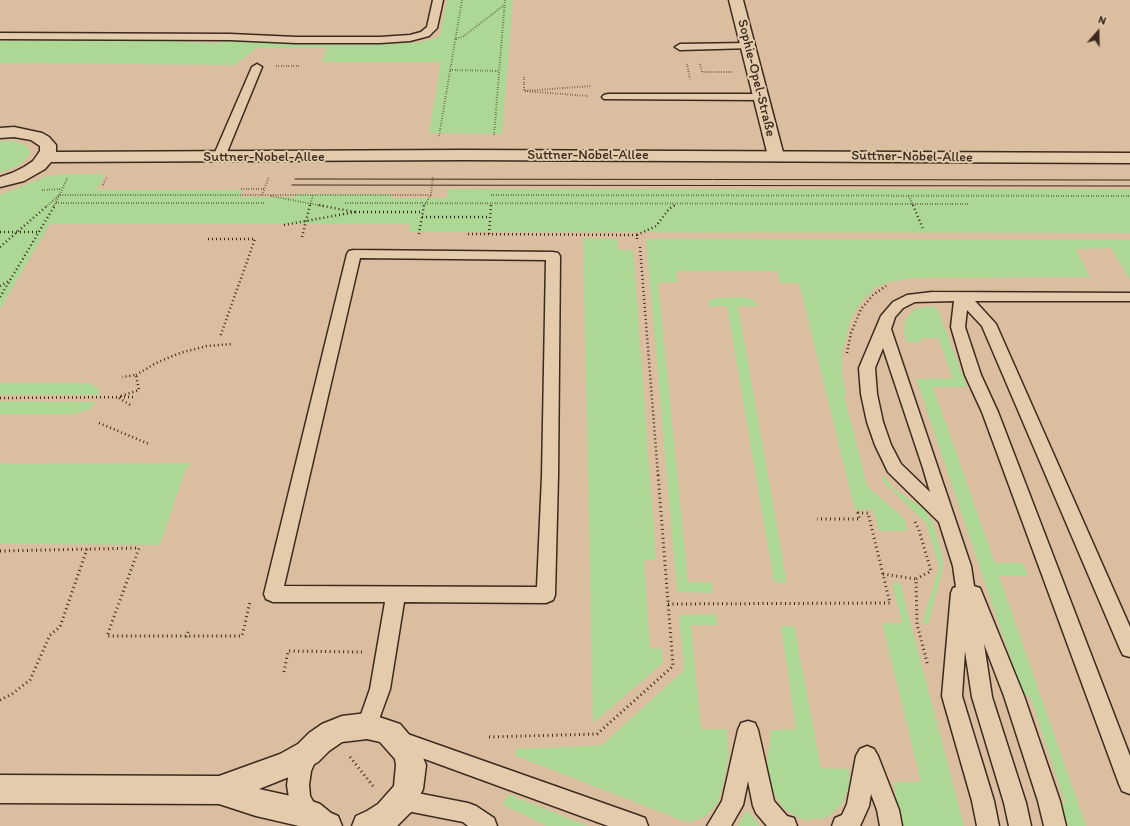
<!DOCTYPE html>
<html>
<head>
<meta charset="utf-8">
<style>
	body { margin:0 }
	#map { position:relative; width:1130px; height:826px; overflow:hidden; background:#e3cbac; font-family:Itim,sans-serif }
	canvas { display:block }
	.north { position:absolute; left:1078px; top:12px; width:40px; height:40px; -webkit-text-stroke:3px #e3cbac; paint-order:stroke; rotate:20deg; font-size:11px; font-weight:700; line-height:16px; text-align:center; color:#3b2a1e }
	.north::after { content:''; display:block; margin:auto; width:14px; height:18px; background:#3b2a1e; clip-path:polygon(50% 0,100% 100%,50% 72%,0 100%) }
</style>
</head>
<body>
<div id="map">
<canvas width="1130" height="826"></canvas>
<div class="north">N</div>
</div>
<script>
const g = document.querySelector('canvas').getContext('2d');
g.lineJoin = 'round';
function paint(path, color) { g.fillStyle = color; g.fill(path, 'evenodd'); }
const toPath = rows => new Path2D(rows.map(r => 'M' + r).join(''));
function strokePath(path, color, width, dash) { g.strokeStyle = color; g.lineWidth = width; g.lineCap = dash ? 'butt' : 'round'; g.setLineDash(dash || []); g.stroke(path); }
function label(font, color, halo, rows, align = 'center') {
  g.font = font + ' Itim,sans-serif'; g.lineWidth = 4; g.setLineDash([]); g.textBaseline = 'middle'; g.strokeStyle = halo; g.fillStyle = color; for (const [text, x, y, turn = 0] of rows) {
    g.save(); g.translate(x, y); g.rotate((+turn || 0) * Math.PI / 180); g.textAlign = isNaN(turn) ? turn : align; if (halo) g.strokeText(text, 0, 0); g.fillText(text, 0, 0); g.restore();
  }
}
const built = toPath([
	[0,0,1130,0,1130,826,0,826]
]);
const green = toPath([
	[447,0,513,0,502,134,429,133,441,62,322,62,327,48,257,48,235,65,0,63,0,41,180,41,185,42,219,43,225,41,302,45,371,45,420,42,434,39,440,35],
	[0,141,16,141,27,146,30,153,28,157,18,166,0,173],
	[62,174,105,174,97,190,243,190,240,197,296,197,297,194,391,194,390,198,447,198,448,189,1130,189,1130,233,409,232,410,224,50,224,0,309,0,195,47,176],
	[583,238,617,239,619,250,633,250,656,560,644,560,650,648,662,649,663,663,593,723],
	[646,239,1130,240,1130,280,1111,248,1076,249,1090,277,912,278,886,283,875,288,861,302,851,319,842,353,842,373,846,395,844,395,867,486,904,518,907,531,879,531,873,509,855,510,799,283,780,283,777,271,676,271,677,282,658,283,688,582,712,582,713,593,677,592],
	[743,297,753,300,758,306,738,306,787,583,774,582,727,306,708,306,708,303,714,298],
	[933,306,938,310,967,387,933,387,995,563,1023,563,1028,576,999,576,1086,826,1068,826,1061,804,1065,803,1030,696,1025,696,1017,677,916,379,953,378,938,338,920,338,922,342,906,342,904,330,906,319,910,314,915,309],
	[0,383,89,383,98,388,99,391,99,395,0,395],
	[0,401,97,402,88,410,74,414,0,414],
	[0,463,12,464,193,463,186,468,160,545,0,544],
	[884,476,894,489,924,509,933,523,942,555,943,567,928,625,922,623,939,567,926,523,884,483,882,477],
	[892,583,900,583,964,826,903,826,893,782,921,782,882,623,902,623],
	[716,614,717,625,691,625,701,729,727,729,729,755,720,797,717,804,706,816,690,822,681,820,514,755,518,747,523,749,602,745,684,670,679,615],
	[781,626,794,626,821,768,849,769,849,786,843,802,832,814,825,818,804,820,793,815,782,807,776,798,769,782,767,765,771,730,796,729],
	[508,794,588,826,547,826,503,805],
	[747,811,749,812,760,826,738,826,745,812]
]);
const pathFar2 = toPath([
	[456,39,464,36,504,5],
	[687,64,690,79],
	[700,64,702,72,732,72],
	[276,66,301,66],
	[450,70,499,71],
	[524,77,524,91],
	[588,96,524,91,591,86],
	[494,135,505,0],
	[439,136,462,0],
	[103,185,107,177],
	[241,189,264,189],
	[42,190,62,189],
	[262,195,269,177],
	[491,195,1130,196],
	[271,196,323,206],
	[909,196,913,206],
	[56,203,265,203],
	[345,203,969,204],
	[47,206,59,195,431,195],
	[54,206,68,177],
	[310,206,313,195],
	[424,206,431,195,433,176],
	[491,206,491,204],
	[674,206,675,205]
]);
const pathFar1 = toPath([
	[913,205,923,229],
	[355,212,422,212],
	[422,217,489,217],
	[284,225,355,212,318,205],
	[0,232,38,232],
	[419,234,424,205],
	[468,234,637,235,637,239],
	[489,234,491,205],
	[637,235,656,226,669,209,675,205],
	[302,237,310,205],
	[208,239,255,239,220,337],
	[0,247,48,205],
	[640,247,658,475],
	[0,286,9,281],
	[0,297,55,205],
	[847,353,851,333,861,309,873,295,886,286],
	[136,375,156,363,180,353,207,346,233,344],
	[121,396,139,390,136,375,122,377],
	[0,398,135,397],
	[119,398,132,406],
	[99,423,149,444]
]);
const path = toPath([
	[915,522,919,530,931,571,916,579,917,624,928,666],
	[0,551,139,548,107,636,242,636,250,602],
	[883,574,916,579],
	[668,604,890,603,868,513,858,513,860,519,817,519],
	[186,637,188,632],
	[284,672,288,651,362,652],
	[0,700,12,694,30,680,50,635,60,627,87,549],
	[489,737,597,734,673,666,658,474],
	[350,757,373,786]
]);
const lane = toPath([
	[433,0,443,0,437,28,429,36,410,41,380,43,296,43,230,40,0,39,0,33,230,34,296,37,380,37,410,35,421,32,427,27,433,0],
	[748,43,753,46,752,48,680,50,675,47,680,44,748,43],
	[257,64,262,67,225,157,223,160,215,160,213,157,252,67,257,64],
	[608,94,760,94,764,95,766,97,764,99,760,100,604,99,602,97,604,95,608,94],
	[354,250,553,252,558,253,560,256,558,476,555,595,553,600,546,603,404,602,390,689,374,733,367,735,360,733,357,726,370,689,385,602,273,602,266,599,264,594,347,254,349,251,354,250],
	[360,258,546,260,542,476,537,587,284,586,360,258],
	[932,292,1130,293,1130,301,975,301,996,324,1130,627,1130,657,1123,655,1120,649,982,326,967,310,965,327,981,375,998,412,1130,756,1130,794,1122,791,1119,784,982,412,965,375,951,327,954,301,915,302,903,308,895,317,891,329,971,566,974,586,980,588,982,593,1024,696,1060,801,1066,826,1044,826,1038,801,1004,696,984,644,992,697,1026,803,1031,826,1009,826,1004,803,972,697,965,651,962,696,994,801,999,826,977,826,972,801,942,696,951,593,953,588,956,587,953,566,939,522,888,472,875,445,867,422,861,394,859,368,881,316,893,302,907,295,932,292],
	[883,348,923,468,930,492,901,464,891,445,883,422,877,394,875,368,883,348],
	[748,721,755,723,758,730,774,801,787,816,794,818,797,826,767,826,756,813,753,806,748,781,743,805,731,826,707,826,722,801,738,730,741,723,748,721],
	[399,731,637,815,645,818,648,826,608,826,392,747,389,740,392,733,399,731],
	[308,743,315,746,319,753,311,771,309,785,310,796,320,814,317,821,309,824,301,821,292,805,289,798,287,785,289,771,301,746,308,743],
	[867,746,874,749,878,756,899,810,902,826,880,826,877,810,871,794,869,806,860,826,832,826,835,818,842,815,847,804,856,756,860,749,867,746],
	[402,790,468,803,476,806,494,818,497,826,468,826,463,822,402,810,394,807,391,800,394,793,402,790]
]);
const street = toPath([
	[729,0,743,0,784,156,782,160,776,161,770,160,768,156,729,0],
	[367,713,400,724,418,745,426,765,423,789,418,799,413,810,397,826,352,826,356,816,367,811,378,804,394,786,396,765,395,759,380,742,367,739,342,742,329,751,318,762,299,773,259,789,309,800,320,804,331,813,338,816,342,826,299,826,256,816,219,804,0,803,0,775,219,776,280,754,298,744,309,733,322,724,342,716,367,713]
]);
const secondary = toPath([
	[14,127,42,133,49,137,56,145,56,152,463,150,1130,153,1130,163,463,160,51,162,45,169,24,181,0,187,0,177,12,173,24,167,33,161,40,151,40,146,31,140,14,137,0,138,0,128,14,127]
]);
const tram = toPath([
	[295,179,1130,180],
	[292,185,1130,186]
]);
const farStreetnames = [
	["Sophie-Opel-Straße",756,78,76],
	["Suttner-Nobel-Allee",588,155],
	["Suttner-Nobel-Allee",264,157],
	["Suttner-Nobel-Allee",912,157,1]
];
paint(built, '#dbbd9f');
paint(green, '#acd795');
strokePath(lane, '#3b2a1e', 3);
strokePath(street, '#3b2a1e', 3);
strokePath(secondary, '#3b2a1e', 3);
strokePath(pathFar2, '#3b2a1e', 2, [0.5, 2]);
strokePath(pathFar1, '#3b2a1e', 2.5, [1, 3]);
strokePath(path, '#3b2a1e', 3, [1, 3.5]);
paint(lane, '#e3cbac');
paint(street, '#e3cbac');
paint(secondary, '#e3cbac');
strokePath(tram, '#3b2a1e', 1);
label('14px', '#3b2a1e', '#e3cbac', farStreetnames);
</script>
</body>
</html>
